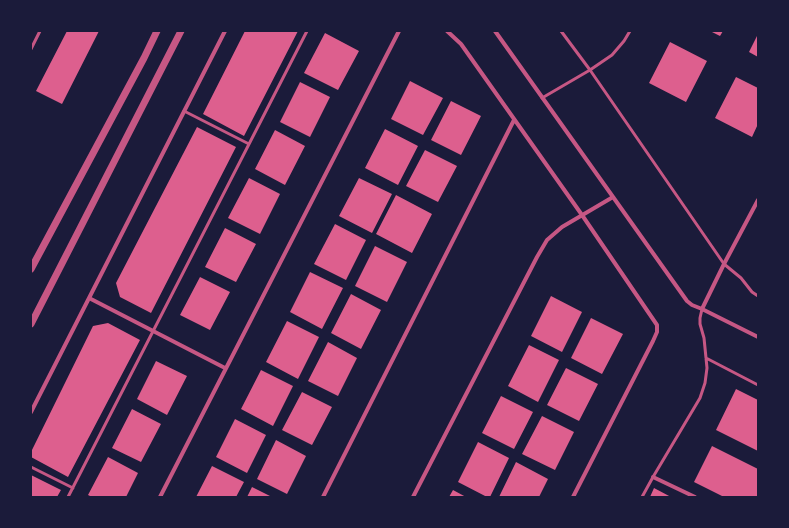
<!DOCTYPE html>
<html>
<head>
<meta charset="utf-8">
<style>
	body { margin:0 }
	#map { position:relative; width:789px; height:528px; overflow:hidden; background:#1b1b3a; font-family:"Titillium Web",sans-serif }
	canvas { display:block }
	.frame { position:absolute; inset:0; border:32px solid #1b1b3a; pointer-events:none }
</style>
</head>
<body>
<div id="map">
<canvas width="789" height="528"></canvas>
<div class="frame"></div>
</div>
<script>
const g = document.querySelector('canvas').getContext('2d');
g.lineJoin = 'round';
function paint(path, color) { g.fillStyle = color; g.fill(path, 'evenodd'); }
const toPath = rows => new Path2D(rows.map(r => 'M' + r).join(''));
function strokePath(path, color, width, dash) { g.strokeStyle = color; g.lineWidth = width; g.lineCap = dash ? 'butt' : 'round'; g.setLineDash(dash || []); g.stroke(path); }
const building = toPath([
	[67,31,99,31,62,104,36,91],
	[245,31,298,31,244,136,203,114],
	[710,31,723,31,720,36],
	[325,33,359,51,338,90,304,73],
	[758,34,758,57,749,52],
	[670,42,707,61,686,102,649,83],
	[736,77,758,88,758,124,752,137,715,118],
	[410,81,443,98,423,135,391,119],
	[300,82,330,97,310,137,280,122],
	[451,101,481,116,461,155,431,140],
	[197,127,236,147,151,313,120,297,116,283],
	[385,129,418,146,398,185,365,168],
	[275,130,305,146,285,185,255,169],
	[425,150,457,166,438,202,406,186],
	[249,178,280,194,260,234,228,218],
	[359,178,392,194,372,233,339,216],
	[396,195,432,214,412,253,376,234],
	[335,224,366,240,346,280,314,264],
	[225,228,256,244,236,282,205,267],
	[375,246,407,262,387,302,355,286],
	[310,272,343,288,322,329,290,312],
	[200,277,230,292,210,330,180,315],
	[351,294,381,310,361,349,331,333],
	[551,296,582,312,562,352,531,336],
	[591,318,623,334,602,374,571,358],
	[287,321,319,337,298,379,266,362],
	[108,323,140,340,68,477,31,457,31,452,93,326],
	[328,342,357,358,338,396,308,381],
	[529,345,559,360,538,402,508,386],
	[156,361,187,376,167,415,137,399],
	[566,368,598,384,579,421,547,405],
	[261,370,293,386,273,426,241,409],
	[736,389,758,400,758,451,716,430],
	[302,392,332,407,312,445,282,430],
	[501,396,533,412,514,449,482,433],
	[132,409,161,424,141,462,112,448],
	[542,416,574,432,555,470,522,454],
	[235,419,266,435,247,473,216,457],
	[276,440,306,456,287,494,257,479],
	[478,442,509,458,490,497,487,497,458,482],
	[712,446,758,469,758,497,724,497,694,482],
	[108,457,138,473,126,497,92,497,88,495],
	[516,462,548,479,539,497,499,497],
	[212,466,244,482,236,497,196,497],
	[31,475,61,490,57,497,31,497],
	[252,487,272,497,247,497],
	[654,488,671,497,650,497],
	[453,490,466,497,449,497]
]);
const service = toPath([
	[561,31,590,70,724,264,741,278,752,292,758,296],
	[31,49,40,31],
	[542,98,590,70,612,55,624,41,630,31],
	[184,111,249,144],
	[706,358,758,385],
	[31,467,73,488],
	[68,497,307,31],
	[642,497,653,477,700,398,705,383,707,368,704,338,700,324,700,318,702,309]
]);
const minor = toPath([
	[447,31,461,44,582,215,657,325,657,332,653,341,573,497],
	[495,31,687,301,692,305,702,309,758,337],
	[89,298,225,368],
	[702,309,724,264,758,200],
	[31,412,225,31],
	[653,477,695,497],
	[160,497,399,31],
	[323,497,514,120],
	[413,497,537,257,547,240,562,227,613,197]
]);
const tertiary = toPath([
	[31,269,144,58,157,31],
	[31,324,181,31]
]);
paint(building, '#dd5f8e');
strokePath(service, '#c65784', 3);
strokePath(minor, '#c65784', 4);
strokePath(tertiary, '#c65784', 7);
</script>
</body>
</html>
